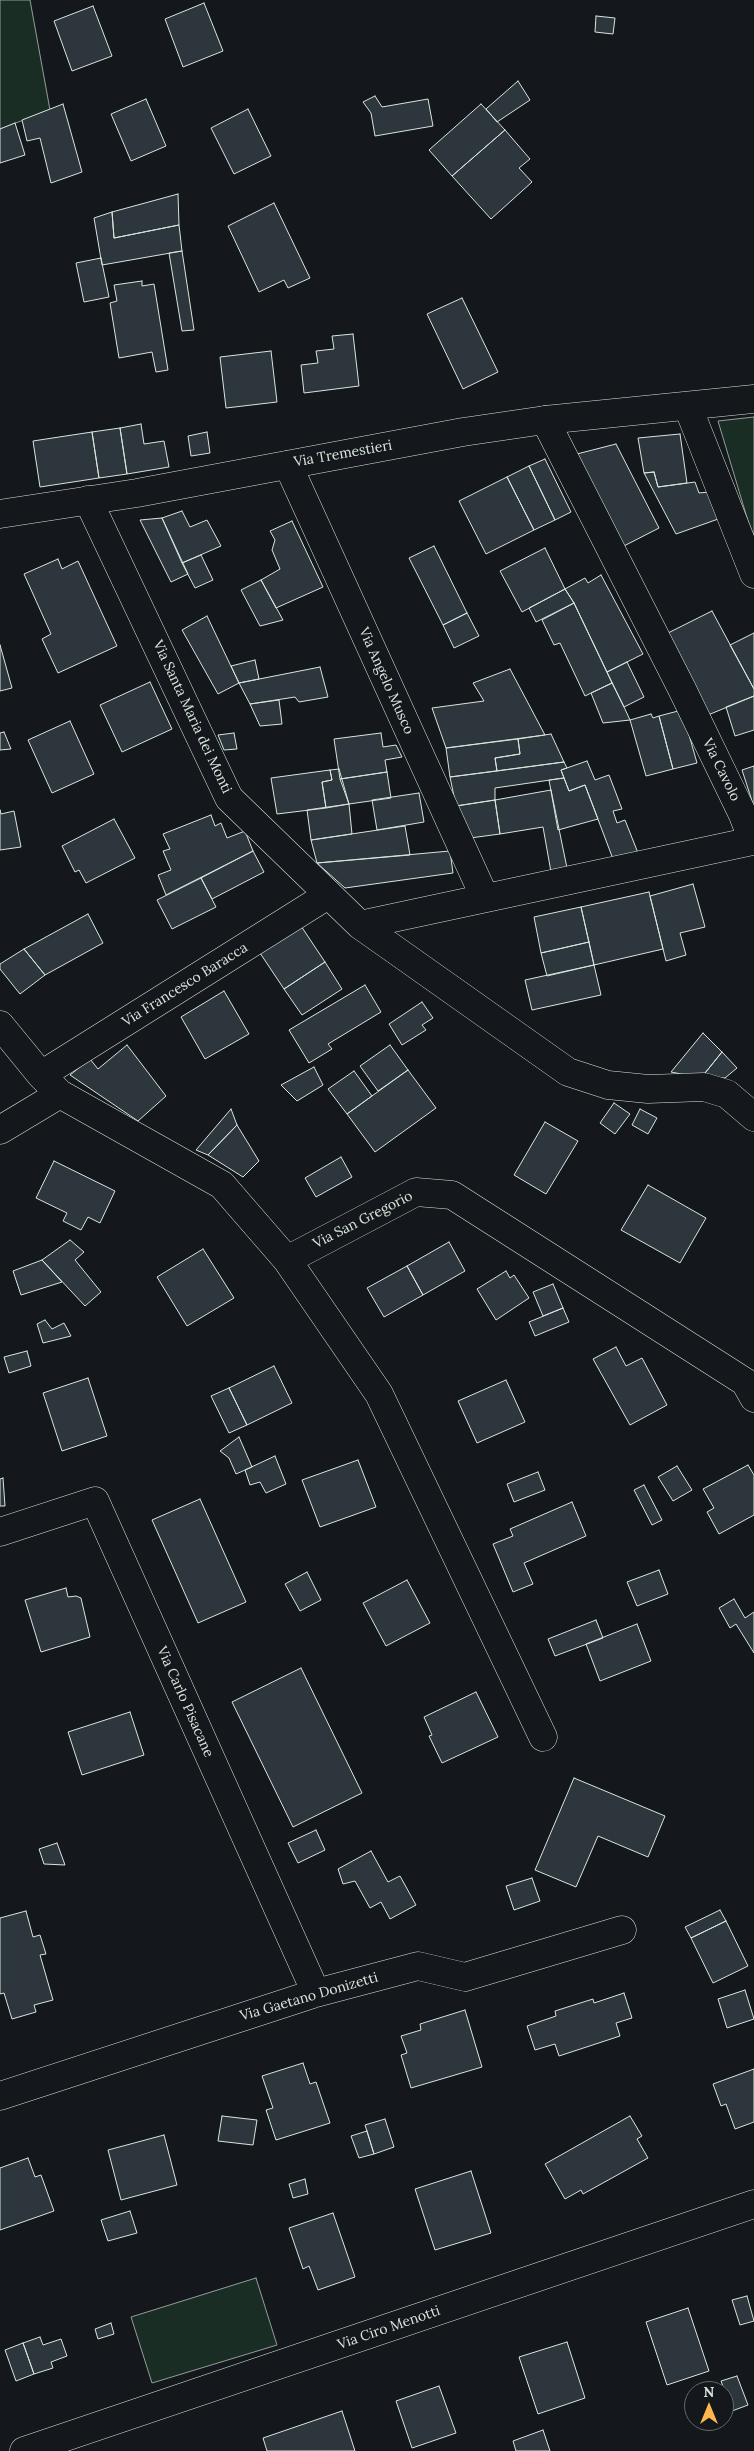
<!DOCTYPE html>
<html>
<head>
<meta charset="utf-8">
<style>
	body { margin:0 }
	#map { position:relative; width:754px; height:2451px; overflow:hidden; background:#14181c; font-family:Lora,serif }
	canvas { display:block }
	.north { position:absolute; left:684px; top:2381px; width:50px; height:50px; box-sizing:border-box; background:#14181c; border:1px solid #626a69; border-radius:50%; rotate:0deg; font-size:14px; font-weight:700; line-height:20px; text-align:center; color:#d8e6dc }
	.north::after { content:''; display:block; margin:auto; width:18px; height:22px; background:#ffb74d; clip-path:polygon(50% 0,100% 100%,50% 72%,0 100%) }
</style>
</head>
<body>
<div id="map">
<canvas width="754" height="2451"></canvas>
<div class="north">N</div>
</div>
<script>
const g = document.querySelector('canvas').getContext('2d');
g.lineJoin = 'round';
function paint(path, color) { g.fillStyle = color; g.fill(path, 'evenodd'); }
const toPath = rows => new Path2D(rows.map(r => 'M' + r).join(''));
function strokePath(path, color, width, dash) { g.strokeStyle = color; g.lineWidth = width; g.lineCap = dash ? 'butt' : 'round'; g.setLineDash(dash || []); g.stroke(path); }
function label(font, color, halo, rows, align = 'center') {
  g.font = font + ' Lora,serif'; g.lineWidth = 4; g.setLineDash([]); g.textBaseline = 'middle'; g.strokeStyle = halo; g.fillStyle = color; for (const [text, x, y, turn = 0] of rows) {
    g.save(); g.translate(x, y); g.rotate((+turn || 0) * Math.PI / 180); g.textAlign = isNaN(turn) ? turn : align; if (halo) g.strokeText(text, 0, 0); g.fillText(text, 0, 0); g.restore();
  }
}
const green = toPath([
	[0,0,30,0,50,110,0,129,0,0],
	[754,417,754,541,718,421,754,417],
	[256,2278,277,2345,152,2383,131,2317,256,2278]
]);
const building = toPath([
	[204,3,223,51,183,67,165,19,204,3],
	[93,6,112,56,72,71,54,21,93,6],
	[596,16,615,18,613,34,595,32,596,16],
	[518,81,530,100,497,122,486,109,518,81],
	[375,96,382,107,428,99,433,126,375,136,371,113,363,102,375,96],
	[146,99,166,146,131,161,111,114,146,99],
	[63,104,82,172,51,183,40,138,27,141,22,120,63,104],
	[481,104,505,130,452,176,429,150,481,104],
	[248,109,271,156,234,174,211,128,248,109],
	[15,123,25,155,0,163,0,129,15,123],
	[505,130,530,159,519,168,532,182,491,219,452,176,505,130],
	[178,194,179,225,114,238,112,212,178,194],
	[274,203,310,278,288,288,284,280,259,292,228,226,274,203],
	[112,212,114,238,179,225,182,251,102,265,94,218,112,212],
	[182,251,194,330,182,331,169,253,182,251],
	[101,258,109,297,84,302,76,263,101,258],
	[142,281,142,286,154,284,168,370,156,372,152,352,119,358,110,303,117,301,114,285,142,281],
	[462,298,498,372,463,389,427,314,462,298],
	[353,334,359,386,304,393,301,365,318,363,316,351,334,349,332,336,353,334],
	[271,351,277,402,226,408,220,357,271,351],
	[141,424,144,444,164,441,169,467,127,474,120,428,141,424],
	[120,428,127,474,99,478,92,432,120,428],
	[92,432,99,478,40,487,33,441,92,432],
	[207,432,210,453,191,456,188,436,207,432],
	[680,434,687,483,658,487,654,472,644,473,638,438,680,434],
	[616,444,659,528,620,548,573,455,616,444],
	[545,459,571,512,555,520,529,466,545,459],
	[529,466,555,520,534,530,507,477,529,466],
	[654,472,658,487,695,482,699,493,709,492,721,518,676,534,644,473,654,472],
	[507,477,534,530,486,554,459,501,507,477],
	[182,511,190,527,207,520,221,546,182,563,162,518,182,511],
	[162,518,188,574,171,582,140,520,162,518],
	[292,521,323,587,276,608,261,580,280,569,272,550,275,540,270,531,292,521],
	[434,546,467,613,443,625,409,558,434,546],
	[545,548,565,589,522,612,500,571,545,548],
	[201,555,213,580,195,588,182,563,201,555],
	[58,559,62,569,78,561,117,646,58,673,42,639,51,634,24,574,58,559],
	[601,575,643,654,607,672,574,603,565,589,585,578,588,583,601,575],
	[261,580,283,620,260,626,241,590,261,580],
	[565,589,574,603,536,622,529,608,565,589],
	[574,603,612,683,585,696,560,643,554,645,542,620,574,603],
	[712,611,754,689,754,696,708,715,666,634,712,611],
	[467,613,479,636,454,648,443,625,467,613],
	[207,616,239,683,218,694,182,630,207,616],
	[754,633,754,689,730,645,754,633],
	[0,645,12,688,0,691,0,645],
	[255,660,259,679,239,683,231,666,255,660],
	[627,662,644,697,624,707,607,672,627,662],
	[320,667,328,697,299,702,295,697,250,704,239,683,320,667],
	[510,669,545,735,446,748,432,708,484,701,473,683,510,669],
	[150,682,172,729,122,752,100,705,150,682],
	[612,683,624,707,630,720,603,723,591,693,612,683],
	[754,696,754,730,735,736,726,707,754,696],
	[279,700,282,724,260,726,250,704,279,700],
	[682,710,697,763,673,769,659,716,682,710],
	[651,714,653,718,659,716,673,769,646,776,630,720,651,714],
	[70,721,94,774,52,793,28,740,70,721],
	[4,732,11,749,0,750,0,733,4,732],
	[234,733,237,749,224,750,218,735,234,733],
	[381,733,383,747,396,745,402,757,385,760,387,772,340,779,334,739,381,733],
	[551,734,564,762,497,771,495,758,520,754,518,739,551,734],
	[518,739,520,754,495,758,497,771,450,777,446,748,518,739],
	[587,761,595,780,609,775,622,809,613,811,617,823,625,820,638,853,613,859,585,785,569,791,561,770,587,761],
	[564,762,567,768,561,770,564,778,495,788,495,800,456,806,450,777,564,762],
	[754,766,754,807,742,770,754,766],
	[339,769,349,804,326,808,322,782,332,780,330,770,339,769],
	[330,770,332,780,322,782,326,808,277,814,271,778,330,770],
	[387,772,391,798,349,804,340,779,387,772],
	[564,778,569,791,585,785,598,819,558,830,549,780,564,778],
	[551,790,567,868,551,872,543,827,500,834,495,800,551,790],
	[419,793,424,822,377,830,372,800,419,793],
	[495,800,500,834,470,838,456,806,495,800],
	[349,804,352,834,311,840,307,810,349,804],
	[0,810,1,814,14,811,21,847,0,850,0,810],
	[211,815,215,826,221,823,227,838,245,831,253,851,166,895,158,875,171,870,163,851,170,849,163,834,211,815],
	[114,819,135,858,86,883,79,870,75,872,62,846,114,819],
	[405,826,410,855,317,863,311,840,405,826],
	[253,851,264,872,212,899,201,878,253,851],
	[450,851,453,873,345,888,317,863,450,851],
	[201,878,216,907,172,929,157,900,201,878],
	[693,884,705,927,680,933,686,955,666,961,650,896,693,884],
	[649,892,663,949,594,965,581,907,649,892],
	[581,907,589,942,541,953,534,917,581,907],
	[88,914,103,943,45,975,24,949,88,914],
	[301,926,325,962,284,989,260,953,301,926],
	[589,942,594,965,547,976,541,953,589,942],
	[24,949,45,975,20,994,0,969,0,964,24,949],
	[325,962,342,989,302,1015,284,989,325,962],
	[594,965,601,995,532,1010,525,980,594,965],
	[365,985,381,1012,328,1044,332,1049,309,1063,289,1030,365,985],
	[224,991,249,1034,205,1059,181,1017,224,991],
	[422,1002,433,1018,422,1025,426,1030,402,1045,389,1024,422,1002],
	[703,1033,722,1052,701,1078,671,1072,703,1033],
	[127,1045,166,1096,138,1121,70,1075,90,1059,98,1069,127,1045],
	[390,1045,408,1070,378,1091,360,1066,390,1045],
	[722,1052,737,1068,725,1078,701,1078,722,1052],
	[314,1067,323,1085,297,1101,281,1085,314,1067],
	[408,1070,436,1108,375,1152,347,1114,408,1070],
	[354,1071,372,1096,347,1114,328,1089,354,1071],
	[614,1103,630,1114,615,1134,600,1123,614,1103],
	[231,1109,237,1125,208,1155,196,1150,231,1109],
	[640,1109,657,1118,648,1134,632,1125,640,1109],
	[545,1122,578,1141,546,1194,514,1175,545,1122],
	[237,1125,259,1161,243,1177,208,1155,237,1125],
	[341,1157,352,1177,316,1197,305,1178,341,1157],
	[54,1161,115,1191,100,1223,88,1217,81,1230,63,1221,67,1213,36,1198,54,1161],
	[648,1185,706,1218,680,1263,621,1230,648,1185],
	[70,1240,84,1252,75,1260,101,1292,85,1306,42,1260,70,1240],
	[449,1242,465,1271,423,1295,407,1266,449,1242],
	[203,1249,234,1298,187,1326,157,1277,203,1249],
	[42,1260,62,1282,21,1295,13,1271,42,1260],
	[407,1266,423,1295,384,1317,367,1288,407,1266],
	[506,1271,510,1278,514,1275,529,1298,496,1320,477,1289,506,1271],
	[553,1284,563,1308,543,1316,533,1292,553,1284],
	[563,1308,569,1322,535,1336,529,1322,563,1308],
	[45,1320,52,1329,64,1323,71,1336,43,1343,37,1324,45,1320],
	[616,1347,626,1366,642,1358,667,1405,630,1425,593,1359,616,1347],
	[27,1351,31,1366,9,1373,4,1357,27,1351],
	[274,1366,292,1403,247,1425,229,1388,274,1366],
	[88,1378,107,1436,62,1451,43,1393,88,1378],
	[506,1380,525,1422,477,1443,458,1401,506,1380],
	[229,1388,247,1425,229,1433,211,1396,229,1388],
	[239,1437,252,1467,236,1474,229,1458,220,1451,239,1437],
	[275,1456,286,1484,266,1493,260,1482,250,1485,245,1470,275,1456],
	[358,1460,376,1507,320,1527,302,1480,358,1460],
	[748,1465,754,1475,754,1515,719,1534,707,1512,714,1508,703,1489,748,1465],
	[677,1466,692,1490,673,1501,658,1477,677,1466],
	[538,1472,545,1490,514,1502,507,1484,538,1472],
	[3,1478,5,1506,0,1506,0,1479,3,1478],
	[644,1485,662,1520,652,1525,634,1490,644,1485],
	[200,1499,246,1602,198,1623,152,1520,200,1499],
	[572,1502,586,1536,524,1563,533,1584,513,1592,493,1544,513,1536,510,1529,572,1502],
	[659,1570,668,1594,637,1606,627,1582,659,1570],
	[307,1572,321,1600,300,1611,285,1584,307,1572],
	[407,1580,430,1623,386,1646,363,1603,407,1580],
	[66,1588,68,1597,76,1596,81,1598,90,1637,41,1652,25,1600,66,1588],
	[734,1599,745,1618,754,1612,754,1653,736,1624,730,1628,719,1608,734,1599],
	[596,1620,603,1638,555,1656,548,1639,596,1620],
	[637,1624,651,1661,600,1681,586,1644,637,1624],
	[301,1668,362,1793,293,1827,232,1702,301,1668],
	[476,1692,498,1737,442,1763,429,1736,432,1735,424,1717,476,1692],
	[130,1712,144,1755,82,1775,68,1732,130,1712],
	[574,1778,665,1816,648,1857,598,1836,576,1887,535,1870,574,1778],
	[316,1830,325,1850,298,1863,288,1843,316,1830],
	[57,1843,65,1865,44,1864,39,1849,57,1843],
	[371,1851,388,1882,400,1876,416,1905,390,1919,381,1902,370,1908,355,1881,343,1884,338,1869,371,1851],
	[532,1878,540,1901,514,1910,506,1886,532,1878],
	[720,1910,726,1921,691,1938,685,1927,720,1910],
	[26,1911,33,1937,40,1935,46,1954,40,1955,53,2000,34,2005,36,2012,12,2019,4,1993,0,1994,0,1918,26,1911],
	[726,1921,748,1966,713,1983,691,1938,726,1921],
	[745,1990,754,2019,727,2028,718,1999,745,1990],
	[624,1993,632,2018,616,2023,620,2036,559,2056,555,2044,535,2050,527,2026,556,2016,555,2011,593,1999,594,2003,624,1993],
	[465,2010,482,2067,411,2088,401,2055,407,2053,401,2036,421,2030,420,2024,465,2010],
	[303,2063,310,2084,316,2082,330,2123,276,2140,266,2110,273,2108,262,2076,303,2063],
	[754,2069,754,2122,735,2129,726,2104,721,2106,713,2084,754,2069],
	[222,2116,257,2120,253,2145,218,2141,222,2116],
	[630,2116,642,2136,637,2139,648,2158,583,2194,581,2190,565,2199,545,2164,630,2116],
	[385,2119,394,2147,374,2154,365,2125,385,2119],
	[367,2131,374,2154,359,2158,351,2136,367,2131],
	[164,2135,177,2185,121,2200,108,2150,164,2135],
	[28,2158,35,2177,41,2175,54,2211,0,2230,0,2168,28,2158],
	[471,2171,491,2233,435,2250,415,2189,471,2171],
	[305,2179,308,2194,293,2198,289,2184,305,2179],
	[130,2211,137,2233,108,2241,101,2220,130,2211],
	[333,2213,355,2277,318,2290,309,2266,303,2269,289,2228,333,2213],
	[747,2296,754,2321,740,2325,732,2300,747,2296],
	[688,2308,709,2371,667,2385,646,2322,688,2308],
	[111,2323,114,2334,98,2339,95,2329,111,2323],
	[40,2337,43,2345,61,2339,67,2356,51,2362,53,2368,34,2374,23,2343,40,2337],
	[567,2342,585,2398,538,2414,519,2357,567,2342],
	[23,2343,34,2374,16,2381,5,2350,23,2343],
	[737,2376,748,2405,732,2411,721,2381,737,2376],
	[439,2386,456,2433,412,2448,396,2401,439,2386],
	[342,2411,355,2451,267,2451,263,2438,342,2411],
	[543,2430,550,2451,516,2451,513,2441,543,2430]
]);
const minor = toPath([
	[688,407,754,574],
	[288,465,485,898],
	[88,500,229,798,360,925,568,1072,608,1085,648,1089,704,1087,727,1094,754,1117],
	[360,925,753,841,743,815,682,689,545,420],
	[0,1025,41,1075,60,1094,222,1185,287,1260,416,1192,452,1195,745,1382,754,1398],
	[41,1075,328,895],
	[0,1130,60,1094],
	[287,1260,379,1394,543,1737],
	[0,1532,95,1501,316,1993],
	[0,2096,316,1993,418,1966,465,1977,622,1930],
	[24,2451,754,2204]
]);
const major = toPath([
	[0,514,137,493,463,432,545,420,754,399]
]);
const streetNames = [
	["Via Tremestieri",343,454,-10],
	["Via Angelo Musco",386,681,66],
	["Via Santa Maria dei Monti",192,717,65],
	["Via Cavolo",721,770,64],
	["Via Francesco Baracca",185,985,-32],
	["Via San Gregorio",363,1220,-27],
	["Via Carlo Pisacane",185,1702,66],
	["Via Gaetano Donizetti",309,1997,-16],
	["Via Ciro Menotti",389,2328,-19]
];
paint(green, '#1a2d24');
strokePath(green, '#939e99', 1);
paint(building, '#2c363c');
strokePath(building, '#d8e6dc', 1);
strokePath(minor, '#d8e6dc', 29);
strokePath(major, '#d8e6dc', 29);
strokePath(minor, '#14181c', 28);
strokePath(major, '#14181c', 28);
label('14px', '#d8e6dc', '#14181c', streetNames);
</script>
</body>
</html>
